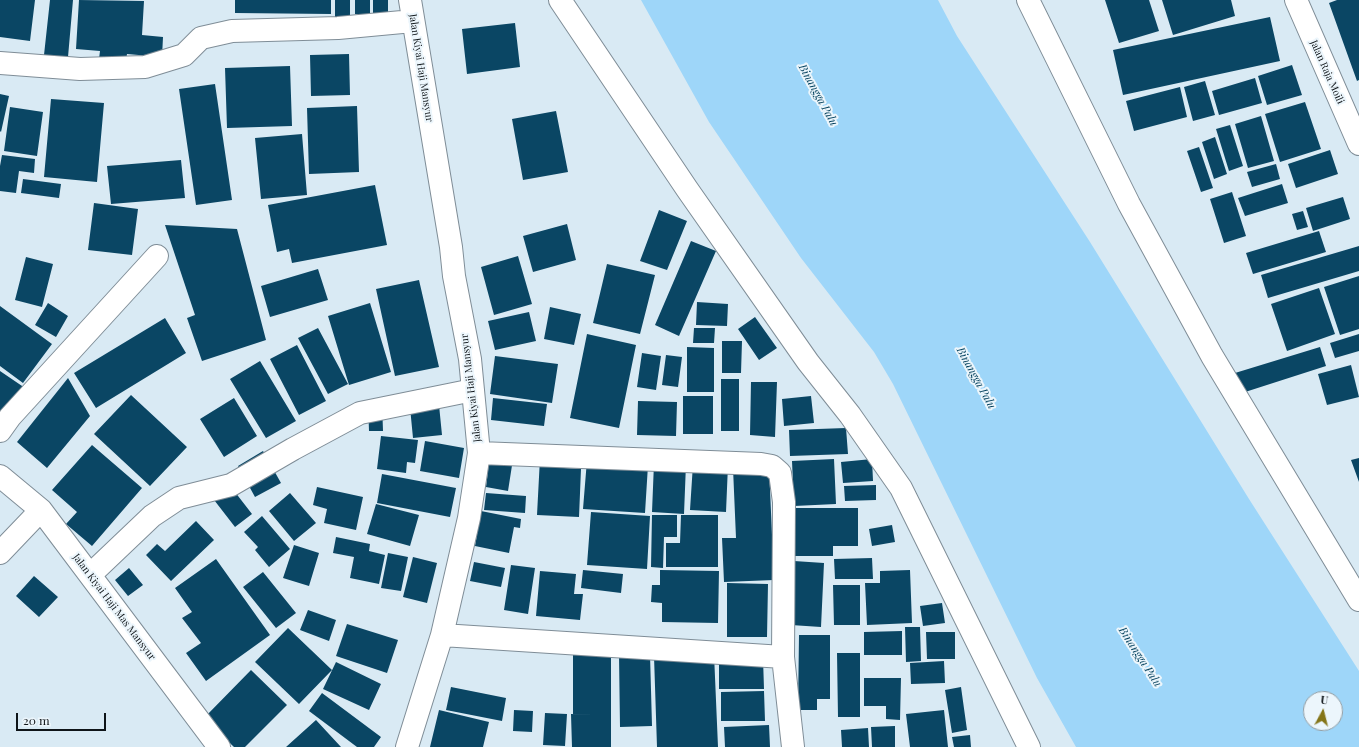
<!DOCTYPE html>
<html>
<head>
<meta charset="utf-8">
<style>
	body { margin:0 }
	#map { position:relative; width:1359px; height:747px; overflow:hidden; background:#d9eaf4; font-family:"Playfair Display",serif }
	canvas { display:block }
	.north { position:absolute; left:1303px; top:691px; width:40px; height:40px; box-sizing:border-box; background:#ecf6fc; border:1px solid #939ca1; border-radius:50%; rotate:7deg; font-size:11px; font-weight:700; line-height:16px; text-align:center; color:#0e1418 }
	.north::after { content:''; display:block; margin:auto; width:14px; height:18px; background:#847518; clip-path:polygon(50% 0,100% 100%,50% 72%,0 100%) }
	.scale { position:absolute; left:16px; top:713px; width:90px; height:18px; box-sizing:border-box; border:2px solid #0e1418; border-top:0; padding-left:5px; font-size:12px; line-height:14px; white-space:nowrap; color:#0e1418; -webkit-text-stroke:3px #ecf6fc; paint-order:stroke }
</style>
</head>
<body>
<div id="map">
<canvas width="1359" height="747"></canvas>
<div class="north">U</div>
<div class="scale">20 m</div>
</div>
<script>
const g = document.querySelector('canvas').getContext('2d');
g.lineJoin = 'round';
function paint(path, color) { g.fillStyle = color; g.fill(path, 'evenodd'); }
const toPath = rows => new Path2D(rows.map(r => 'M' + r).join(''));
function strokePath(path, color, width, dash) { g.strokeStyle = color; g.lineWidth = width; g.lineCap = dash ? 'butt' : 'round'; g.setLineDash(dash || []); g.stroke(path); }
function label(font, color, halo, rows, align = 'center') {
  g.font = font + ' "Playfair Display",serif'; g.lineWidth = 4; g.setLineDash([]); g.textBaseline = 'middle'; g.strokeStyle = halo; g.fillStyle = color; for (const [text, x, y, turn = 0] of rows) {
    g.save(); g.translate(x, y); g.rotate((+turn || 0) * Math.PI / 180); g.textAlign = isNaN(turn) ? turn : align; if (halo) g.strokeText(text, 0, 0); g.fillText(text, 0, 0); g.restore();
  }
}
const water = toPath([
	[641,0,938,0,957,36,1090,242,1249,499,1359,671,1359,747,1076,747,1037,678,893,384,874,352,801,258,709,122],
	[1311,699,1335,699,1335,723,1311,723]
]);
const building = toPath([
	[0,0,35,0,30,41,0,37],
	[50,0,73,0,68,57,44,55],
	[79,0,144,1,142,35,163,37,162,57,127,54,126,61,99,59,100,51,76,49],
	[235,0,331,0,331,14,235,13],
	[335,0,350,0,350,19,335,19],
	[355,0,370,0,370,14,355,14],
	[373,0,388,0,388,17,373,17],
	[1105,0,1149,0,1159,31,1119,43],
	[1162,0,1231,0,1235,16,1173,35],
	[1337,0,1359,0,1359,80,1357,81,1329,3],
	[1270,17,1280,61,1123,95,1113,50],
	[515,23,520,67,467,74,462,29],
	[349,54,350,95,311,96,310,55],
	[1292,65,1302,95,1267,105,1258,76],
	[290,66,292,126,227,128,225,68],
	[1255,78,1262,103,1219,115,1212,91],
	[1205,81,1215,115,1193,121,1184,87],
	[215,84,232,200,196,205,179,89],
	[1180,87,1187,117,1134,131,1126,101],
	[0,94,9,96,1,132,0,131],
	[51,99,104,103,97,182,44,177],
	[1305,102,1321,149,1280,162,1265,114],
	[357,106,359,172,309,174,307,108],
	[10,107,43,112,37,156,4,151],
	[556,111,568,172,523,180,512,119],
	[1261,116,1274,161,1248,168,1235,124],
	[1230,125,1243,166,1229,171,1216,129],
	[302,134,307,195,261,199,255,138],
	[1215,137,1227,174,1214,179,1202,142],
	[1199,147,1213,188,1201,192,1187,151],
	[1330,150,1338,174,1296,188,1288,164],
	[2,155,35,159,34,173,19,171,16,193,0,191,0,166],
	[181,160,185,198,111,204,107,166],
	[1276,164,1280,179,1252,187,1247,172],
	[23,179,61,184,59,198,21,193],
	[1282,184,1288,203,1245,216,1238,198],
	[375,185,387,245,292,263,289,249,277,252,268,205],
	[1232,192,1246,236,1224,243,1210,199],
	[1343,197,1350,219,1313,231,1306,208],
	[94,203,138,209,132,255,88,250],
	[659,210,687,221,667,270,640,261],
	[1303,211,1308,227,1297,230,1292,214],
	[567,224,576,260,533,272,523,236],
	[165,225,237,229,266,340,202,361,187,318,195,315],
	[1319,231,1326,252,1253,274,1246,253],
	[691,241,716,251,679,336,655,325],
	[1359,246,1359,271,1268,298,1261,275],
	[518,256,532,304,494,315,481,267],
	[26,257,53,264,42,307,15,300],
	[607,264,655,275,640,334,593,323],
	[318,269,328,300,270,317,261,286],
	[1359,276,1359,329,1340,335,1324,287],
	[419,280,439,367,395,376,376,289],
	[1319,288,1335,334,1287,351,1271,304],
	[697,302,728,304,727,326,696,325],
	[48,303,68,316,56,337,35,325],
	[370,303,391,372,349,385,328,316],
	[0,306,52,344,23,383,0,366],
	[550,307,581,314,574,345,544,339],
	[529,312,536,341,495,350,488,321],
	[755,317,777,348,759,360,738,329],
	[165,318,186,353,96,408,74,373],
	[318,328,348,384,328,394,298,338],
	[694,328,715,328,714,343,693,343],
	[587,334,636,345,619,428,570,418],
	[1359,334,1359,351,1335,358,1330,343],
	[722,341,742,341,741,373,722,373],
	[297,345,326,401,299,415,270,359],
	[687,347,714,348,714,392,687,392],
	[1320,347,1326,366,1242,393,1235,373],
	[642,353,661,356,656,390,637,387],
	[666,355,682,357,678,387,662,385],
	[495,356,558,364,552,403,490,394],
	[260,361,296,421,266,438,230,379],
	[1351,365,1359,397,1327,405,1318,374],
	[0,371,25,388,0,423],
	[68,378,90,416,47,468,17,442],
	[721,379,739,379,739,431,721,431],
	[751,382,777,382,775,437,750,435],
	[131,395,187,447,150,486,94,434],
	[438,395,442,435,413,438,409,397],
	[683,396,713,396,713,434,683,434],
	[811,396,814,423,784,426,782,399],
	[234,398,257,436,224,457,200,419],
	[493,398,547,404,544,426,491,420],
	[638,401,677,402,676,436,637,435],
	[368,402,382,402,383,431,369,431],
	[846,428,848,454,790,456,789,430],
	[381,436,418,440,415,463,407,462,406,473,377,469],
	[425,441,464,448,459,478,420,471],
	[92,445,142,488,92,546,66,524,77,512,52,490],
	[263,451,281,483,255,497,238,466],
	[490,455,513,459,508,491,486,487],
	[540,458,565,459,564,468,581,469,579,517,537,515],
	[1359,458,1359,482,1351,460],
	[834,459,836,504,794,506,792,461],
	[872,459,873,481,843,483,841,462],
	[587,460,648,465,645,513,583,509],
	[654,463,686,464,684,514,652,512],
	[693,464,728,465,726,512,690,510],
	[769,467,774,580,724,582,722,538,736,538,733,468],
	[382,474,456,488,450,517,377,503],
	[228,483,252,514,235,527,211,496],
	[876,485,876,500,845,501,844,486],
	[317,487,363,497,356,530,324,523,327,509,313,505],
	[290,493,316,523,294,541,269,511],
	[486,493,526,496,525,513,484,510],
	[376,504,419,515,410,546,367,534],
	[791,508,858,508,858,546,833,546,833,556,792,556],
	[481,511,521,519,520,528,514,527,509,553,475,546],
	[591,512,650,516,647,569,587,565],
	[652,515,677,515,677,537,664,537,663,568,651,567],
	[681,515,718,515,718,567,666,567,666,543,680,543],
	[262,516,290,549,269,567,255,550,258,547,244,532],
	[196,521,214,540,171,581,146,555,157,544,165,551],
	[892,525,895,542,872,546,869,529],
	[336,537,370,544,369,551,385,555,379,584,350,578,354,557,333,553],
	[294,545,319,553,309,586,283,578],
	[388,553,408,557,401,591,381,588],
	[413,557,437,563,427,603,403,597],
	[872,558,873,579,835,579,834,559],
	[216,559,270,635,206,681,186,653,201,643,182,618,192,612,175,588],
	[794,561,824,563,821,627,791,625],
	[474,562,505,568,501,587,470,581],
	[511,565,535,568,528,614,504,610],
	[129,568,143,585,128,596,115,580],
	[583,570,623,574,621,593,581,588],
	[660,570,719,571,718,623,662,622,662,603,651,602,652,585,660,585],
	[910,570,912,623,867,625,865,583,880,583,880,571],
	[540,571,576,574,574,594,583,594,580,620,536,616],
	[263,572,296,613,276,628,243,587],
	[34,576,58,597,39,617,16,596],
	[727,583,768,584,767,637,727,637],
	[833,585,860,585,860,625,834,625],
	[942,603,945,623,923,626,920,606],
	[308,610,336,620,329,641,300,630],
	[347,624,398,640,387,673,336,656],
	[905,627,920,627,921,661,906,662],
	[288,628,332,670,299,704,255,662],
	[902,631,902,655,864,655,864,632],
	[926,632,955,632,955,659,927,659],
	[799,635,830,635,830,699,817,699,817,710,798,710],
	[573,648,611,649,611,747,572,747,571,714,603,715,573,714],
	[837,653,860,653,860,717,838,717],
	[650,654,652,726,620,727,619,655],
	[714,654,718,747,657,747,654,656],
	[763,658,764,689,719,689,719,659],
	[944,661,945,683,911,684,910,663],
	[336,662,381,684,369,710,323,689],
	[251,670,287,705,245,747,234,747,204,718],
	[864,678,901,678,900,720,886,719,886,706,864,706],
	[451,687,506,698,502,721,446,710],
	[961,687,967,730,952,733,945,690],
	[764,691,765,721,721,721,721,692],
	[322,693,381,737,374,747,357,747,309,711],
	[439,710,489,722,483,747,430,747],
	[514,710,533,711,532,732,513,731],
	[944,710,948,747,910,747,906,714],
	[545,713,567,714,565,746,543,745],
	[316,720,341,747,286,747],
	[769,725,770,747,725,747,724,727],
	[895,726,895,747,872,747,871,727],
	[868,728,869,747,842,747,841,730],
	[970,735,971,747,954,747,952,737]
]);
const minor = toPath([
	[560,0,687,189,808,362,850,415,901,488,1029,747],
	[1028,0,1129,204,1212,356,1359,600],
	[0,63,80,69,145,67,184,55,201,38,232,31,338,28,413,21],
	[0,431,10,417,157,256],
	[479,453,761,464,772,466,780,473,784,502,783,657,793,747],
	[0,476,41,510,219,747],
	[0,553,41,510],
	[90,575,152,516,179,498,231,485,293,449,360,413,473,390],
	[442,635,783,657],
	[407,747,442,635,469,518,479,453,470,359,454,276,451,247,410,0]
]);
const tertiary = toPath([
	[1296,0,1359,144]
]);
const streetNames = [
	["Jalan Kiyai Haji Mansyur",421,68,81],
	["Jalan Raja Moili",1327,72,66],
	["Jalan Kiyai Haji Mansyur",471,388,-97],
	["Jalan Kiyai Haji Mas Mansyur",114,607,53]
];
const waterNames = [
	["Binangga Palu",818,95,61],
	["Binangga Palu",976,378,61],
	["Binangga Palu",1140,657,57]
];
paint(water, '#9ed6f9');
paint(building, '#0a4664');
strokePath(minor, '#7f8d97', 24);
strokePath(tertiary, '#7f8d97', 24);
strokePath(minor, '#fff', 22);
strokePath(tertiary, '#fff', 22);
label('10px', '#0e1418', '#ecf6fc', streetNames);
label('italic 11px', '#013f5c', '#ecf6fc', waterNames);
</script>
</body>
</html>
